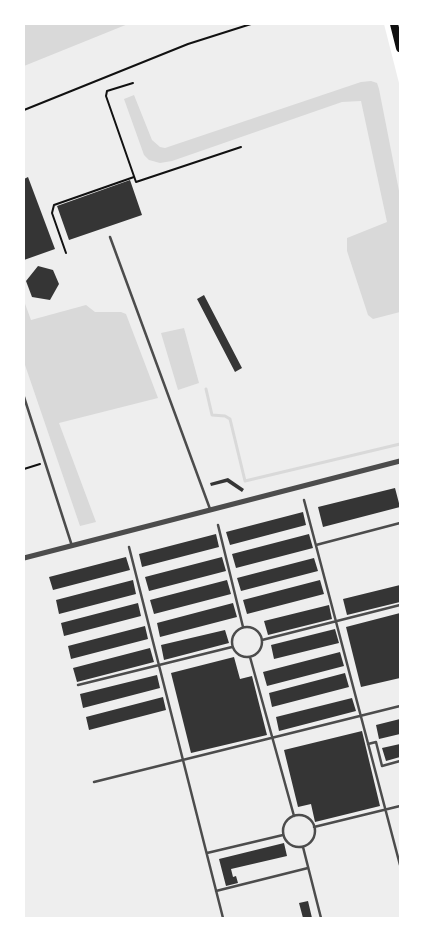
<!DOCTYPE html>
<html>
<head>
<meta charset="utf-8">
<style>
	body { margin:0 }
	#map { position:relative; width:424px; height:942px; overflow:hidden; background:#fff; font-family:"Crimson Pro",serif }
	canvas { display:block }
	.frame { position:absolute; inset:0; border:25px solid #fff; pointer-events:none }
</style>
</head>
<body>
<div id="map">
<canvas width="424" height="942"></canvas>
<div class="frame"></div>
</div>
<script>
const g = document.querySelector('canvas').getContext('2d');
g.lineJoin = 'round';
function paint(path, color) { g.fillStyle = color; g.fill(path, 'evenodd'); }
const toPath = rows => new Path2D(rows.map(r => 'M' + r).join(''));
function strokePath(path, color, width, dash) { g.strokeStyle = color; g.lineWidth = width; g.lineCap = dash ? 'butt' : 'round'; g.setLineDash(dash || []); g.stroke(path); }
const green = toPath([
	[24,24,384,24,400,87,400,918,24,918]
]);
const water = toPath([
	[24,24,128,24,24,66],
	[371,81,377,83,379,89,400,196,400,312,373,319,368,315,347,251,347,238,387,222,361,101,342,102,172,161,160,163,149,160,144,155,124,99,134,95,152,140,160,147,165,148,361,82],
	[24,301,31,320,86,305,95,312,121,312,126,314,158,398,59,423,96,522,80,526,24,362],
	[184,328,199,383,178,390,161,333]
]);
const stream = toPath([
	[206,389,212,415,225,416,230,419,245,481,400,444]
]);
const building = toPath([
	[28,177,55,249,24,260,24,179],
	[130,180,142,215,69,240,57,206],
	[38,266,53,270,59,284,50,300,32,297,26,281],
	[204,295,242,368,235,372,197,299],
	[228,478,244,489,242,492,227,482,211,486,210,483],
	[395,488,400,507,323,527,318,507],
	[303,512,306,525,230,545,226,532],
	[216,534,219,547,142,567,139,554],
	[309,534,313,548,236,568,232,554],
	[126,557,130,570,53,590,49,577],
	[222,557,226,571,149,591,145,577],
	[314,558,318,571,241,591,237,578],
	[133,580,136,594,59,614,56,600],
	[227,580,231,594,154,614,150,600],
	[320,580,324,594,247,614,243,600],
	[400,585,400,602,347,615,343,599],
	[138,603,141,616,64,636,61,623],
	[233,603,237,617,160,637,157,623],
	[329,605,332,619,268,635,264,621],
	[400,613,400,678,361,687,346,627],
	[145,626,148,639,71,659,68,646],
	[335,629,339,643,274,659,271,645],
	[225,630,229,643,164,660,161,645],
	[150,648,154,662,77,682,73,668],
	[340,652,344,666,267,686,263,672],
	[234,657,240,679,252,676,267,735,191,753,171,673],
	[345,673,349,687,272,707,269,693],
	[157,675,160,688,83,708,80,694],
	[163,697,166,710,89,730,86,717],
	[352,698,356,711,279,731,276,717],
	[400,719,400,734,379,739,376,725],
	[362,731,380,806,315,822,311,804,298,807,284,750],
	[400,744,400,757,386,761,382,748],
	[284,843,287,856,231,869,233,877,236,876,238,883,226,886,219,859],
	[308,901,312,918,303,918,299,903]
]);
const path = toPath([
	[133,83,107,91,106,96,136,182,241,147],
	[24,110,188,44,251,24],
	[66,253,52,213,54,205,134,177],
	[24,469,40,464]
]);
const service = toPath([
	[110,237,210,509],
	[24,397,72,546],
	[304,500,400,865],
	[218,525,243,627],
	[316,545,400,523],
	[129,547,223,918],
	'232 642a15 15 0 1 1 30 0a15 15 0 1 1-30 0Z',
	[262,640,400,605],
	[250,657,294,816],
	[78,685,232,647],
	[368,744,376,742,382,766,400,761],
	[94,782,400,706],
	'283 831a16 16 0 1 1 32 0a16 16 0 1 1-32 0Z',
	[314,827,400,806],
	[303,847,321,918],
	[207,853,283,835],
	[216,891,308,868]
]);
const minor = toPath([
	[24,558,400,461]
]);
const secondary = toPath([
	[394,24,400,48]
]);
paint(green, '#eee');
paint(water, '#d9d9d9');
strokePath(stream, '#d9d9d9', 3);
paint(building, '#353535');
strokePath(path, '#111', 2);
strokePath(service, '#4c4c4c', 2.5);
strokePath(minor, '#4c4c4c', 5);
strokePath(secondary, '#111', 8);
</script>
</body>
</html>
